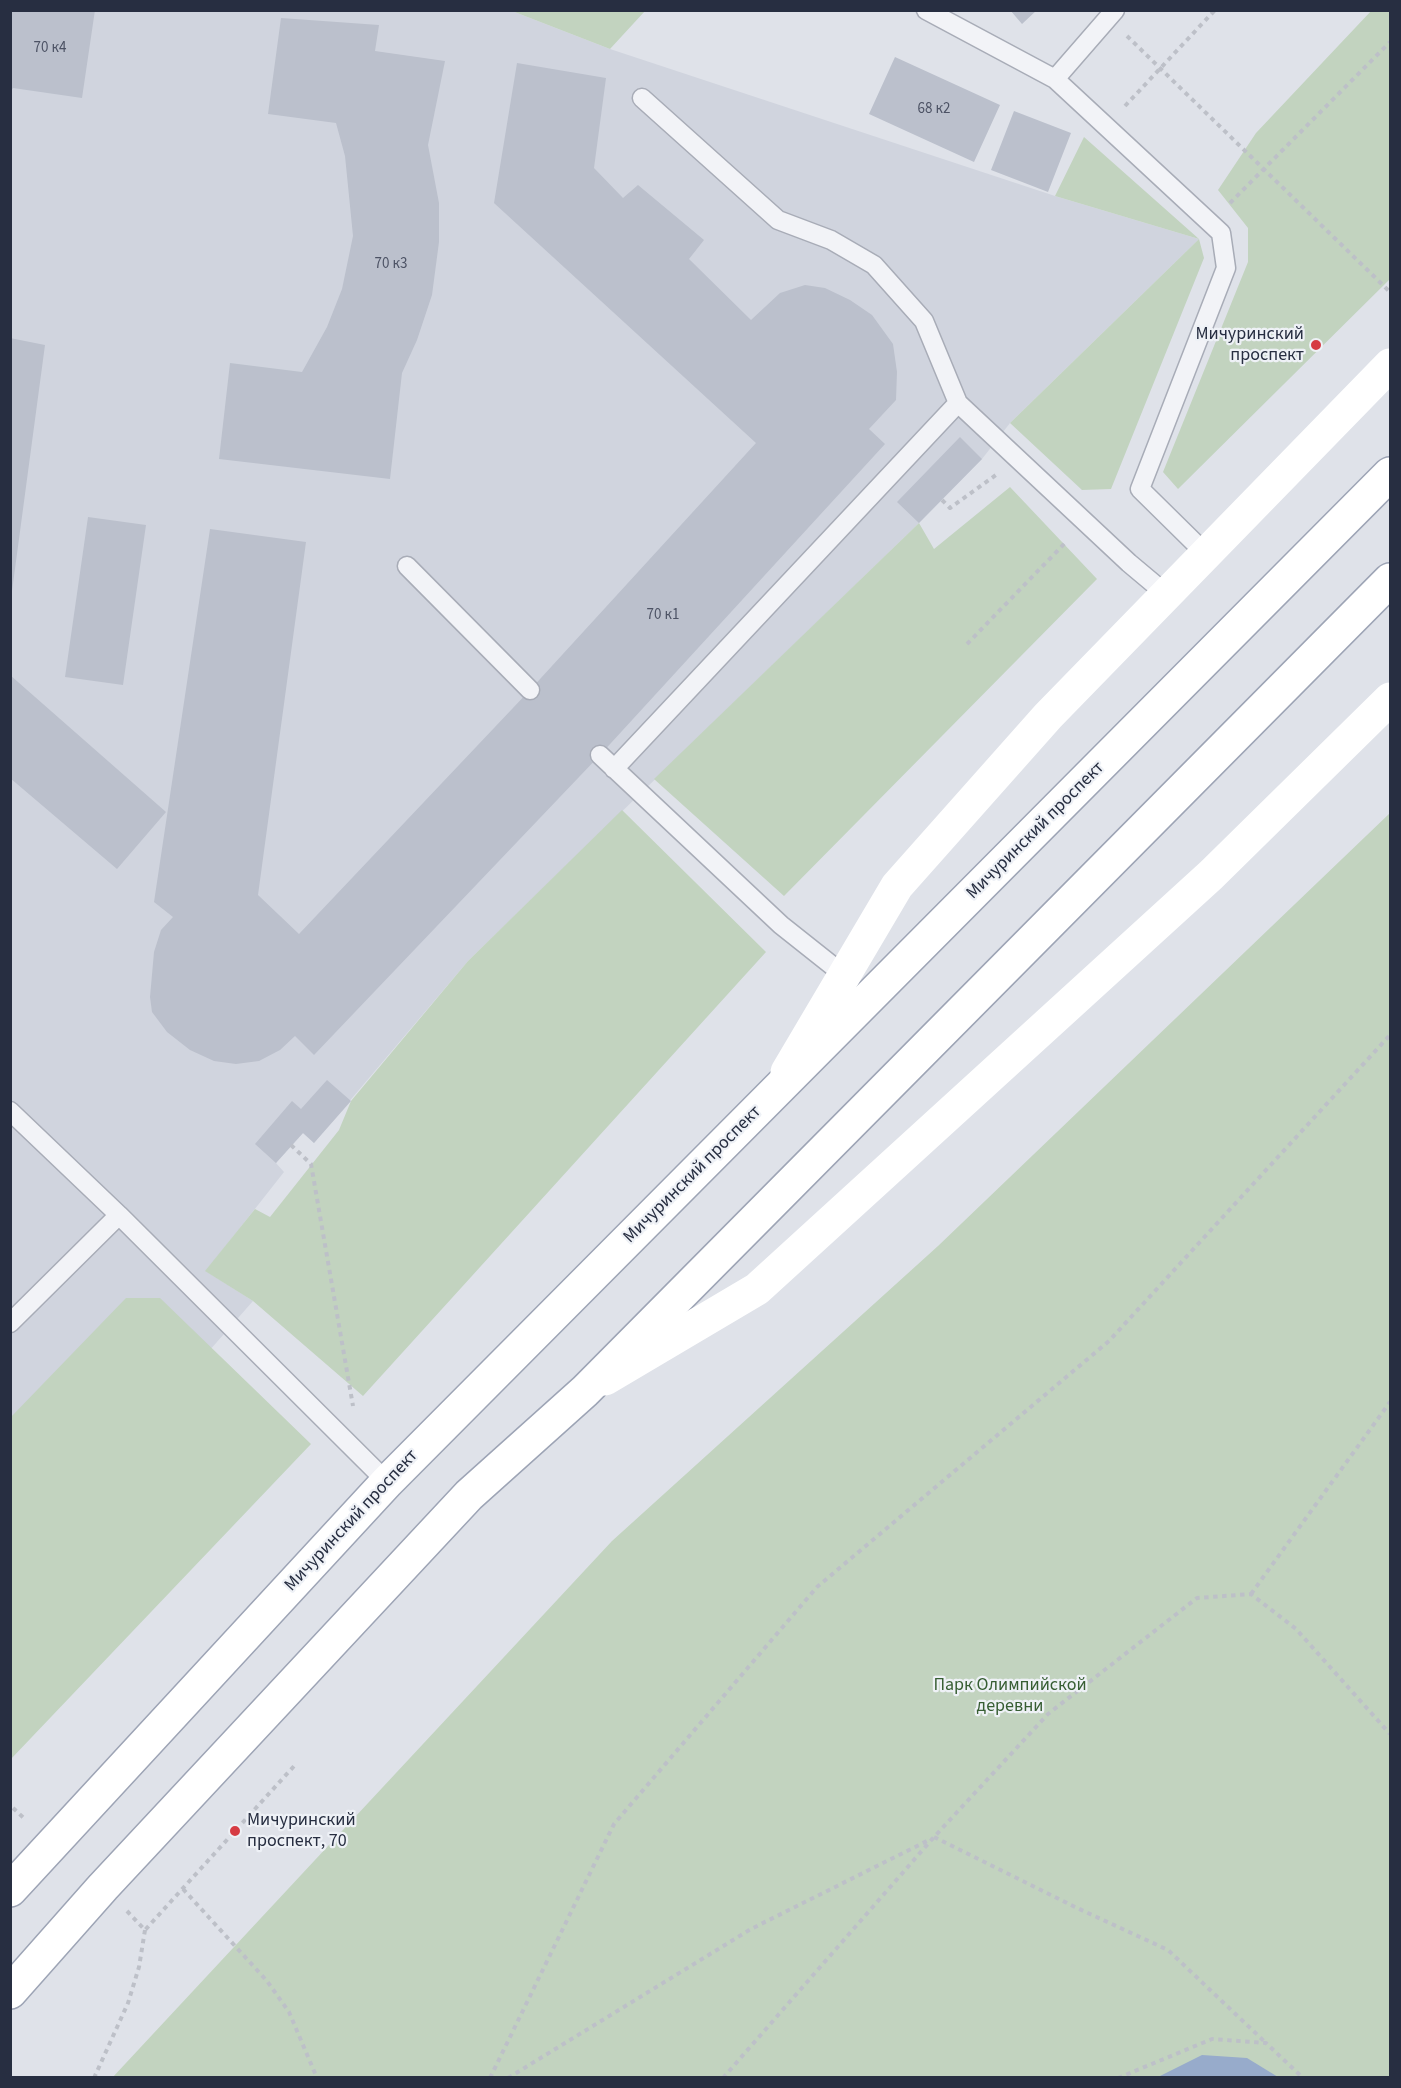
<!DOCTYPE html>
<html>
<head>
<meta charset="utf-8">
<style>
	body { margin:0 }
	#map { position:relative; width:1401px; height:2088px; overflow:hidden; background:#dfe2e9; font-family:"Source Sans 3",sans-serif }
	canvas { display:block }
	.frame { position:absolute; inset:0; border:12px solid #272e41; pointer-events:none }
</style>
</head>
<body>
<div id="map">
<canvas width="1401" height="2088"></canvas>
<div class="frame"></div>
</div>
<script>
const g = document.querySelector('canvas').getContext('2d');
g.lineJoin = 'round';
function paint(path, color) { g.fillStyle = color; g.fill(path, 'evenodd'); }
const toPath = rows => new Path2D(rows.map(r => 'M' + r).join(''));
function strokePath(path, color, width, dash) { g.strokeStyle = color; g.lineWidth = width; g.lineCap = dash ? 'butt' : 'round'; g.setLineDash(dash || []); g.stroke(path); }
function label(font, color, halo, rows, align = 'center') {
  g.font = font + ' "Source Sans 3",sans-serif'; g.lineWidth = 4.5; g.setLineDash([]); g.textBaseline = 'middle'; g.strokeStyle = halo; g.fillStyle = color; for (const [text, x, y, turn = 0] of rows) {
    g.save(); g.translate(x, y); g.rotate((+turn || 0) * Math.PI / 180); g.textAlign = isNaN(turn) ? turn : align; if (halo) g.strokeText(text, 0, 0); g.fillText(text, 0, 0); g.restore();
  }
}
const built = toPath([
	[11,11,512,11,610,49,1055,196,1199,239,1010,423,982,459,919,523,468,961,314,1143,303,1133,276,1163,284,1172,206,1271,253,1301,11,1576]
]);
const green = toPath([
	[1372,10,1390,11,1390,279,1178,489,1163,472,1248,262,1248,228,1218,190,1256,133],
	[512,11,645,11,610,49],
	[1084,137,1199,239,1204,258,1111,489,1082,490,1010,423,1199,239,1055,196],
	[1010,487,1097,579,784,896,654,779,919,523,934,549],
	[622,810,766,952,363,1396,253,1301,205,1271,255,1209,270,1217,339,1130,351,1101,468,961],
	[1390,813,1390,2077,112,2078,612,1541,938,1246],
	[126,1298,160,1298,311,1444,11,1759,11,1417]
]);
const water = toPath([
	[1202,2055,1247,2058,1278,2077,1158,2077]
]);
const building = toPath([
	[10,10,95,10,82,98,13,88,10,92],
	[1010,10,1037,10,1022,24],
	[281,18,379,25,375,51,445,61,428,145,439,203,439,242,432,295,417,340,402,373,390,479,219,459,230,363,302,372,327,327,342,289,353,236,345,156,336,123,268,114],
	[895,57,1000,105,974,162,869,114],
	[517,63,606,78,594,168,623,198,638,185,704,240,689,259,751,320,780,293,805,285,825,288,850,300,872,315,893,344,897,372,896,400,869,429,885,444,600,755,314,1055,295,1036,280,1050,259,1061,236,1064,214,1061,190,1050,167,1032,152,1012,150,997,154,952,161,930,173,917,154,902,210,529,306,542,258,895,299,934,530,690,756,443,494,203],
	[1014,111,1071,133,1048,192,991,170],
	[10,338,45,345,12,591,10,591],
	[960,437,982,459,919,523,897,502],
	[88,517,146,525,123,685,65,677],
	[10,675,166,812,117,869,10,778],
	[327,1080,351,1101,314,1143,303,1133,276,1163,255,1144,292,1101,301,1109]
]);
const path = toPath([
	[1127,36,1390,292],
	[1125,106,1215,10],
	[1230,203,1390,42],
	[942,500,950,508,996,475],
	[967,644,1066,542],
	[291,1145,311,1164,353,1406],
	[1251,1594,1390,1402],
	[13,1808,26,1820],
	[934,1837,1075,1907,1168,1950,1266,2043],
	[183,1889,267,1981,289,2012,317,2078],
	[127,1911,145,1930,295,1765],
	[94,2078,128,2003,139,1967,145,1930],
	[490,2078,614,1824,817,1587,1109,1341,1390,1035],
	[508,2078,751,1929,931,1839],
	[723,2078,934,1837,1048,1714,1197,1598,1251,1594,1296,1629,1390,1734],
	[1118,2078,1212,2039,1266,2043,1303,2078]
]);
const service = toPath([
	[926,10,1055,79,1221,233,1226,268,1140,489,1206,554],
	[1055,79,1115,10],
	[642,98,778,220,831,240,874,265,924,321,958,403],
	[407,566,530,690],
	[600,755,781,925,844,975],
	[614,769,958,403,1129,563,1166,594],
	[10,1111,119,1215,10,1323],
	[119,1215,387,1482]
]);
const secondary = toPath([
	[787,1072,897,886,1048,716,1390,365],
	[605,1379,757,1289,1211,875,1390,699]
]);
const primary = toPath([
	[10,1890,387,1482,1390,474],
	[10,1992,103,1887,469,1495,585,1391,1390,580]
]);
const markers = [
	[1316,345,6,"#d63b43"],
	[235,1831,6,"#d63b43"]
];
const numberNames = [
	["70 к4",50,49],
	["68 к2",934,110],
	["70 к3",391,265],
	["70 к1",663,616]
];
const poiNames = [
	["Мичуринский",1304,335],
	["проспект",1304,356],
	["Мичуринский",247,1821,"left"],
	["проспект, 70",247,1842,"left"]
];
const streetNames = [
	["Мичуринский проспект",1036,831,-45],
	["Мичуринский проспект",693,1175,-45],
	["Мичуринский проспект",352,1521,-47]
];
const parkNames = [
	["Парк Олимпийской",1010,1686],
	["деревни",1010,1707]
];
paint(built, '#d0d4de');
paint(green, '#c2d3bf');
paint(water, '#97abcb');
paint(building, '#bbc0cc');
strokePath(service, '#a8acb7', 21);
strokePath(primary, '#9da4b5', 36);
strokePath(path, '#bdc0c8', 4, [4.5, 4.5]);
strokePath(service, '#f2f3f7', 18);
strokePath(secondary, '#fff', 33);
strokePath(primary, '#fff', 33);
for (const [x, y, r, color] of markers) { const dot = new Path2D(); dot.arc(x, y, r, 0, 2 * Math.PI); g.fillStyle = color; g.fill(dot); strokePath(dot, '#eef1f6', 2); }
label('15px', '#4c5264', null, numberNames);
label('18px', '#272e41', '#eef1f6', poiNames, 'right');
label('18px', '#272e41', '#eef1f6', streetNames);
label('18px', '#375e33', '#eef1f6', parkNames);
</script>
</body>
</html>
